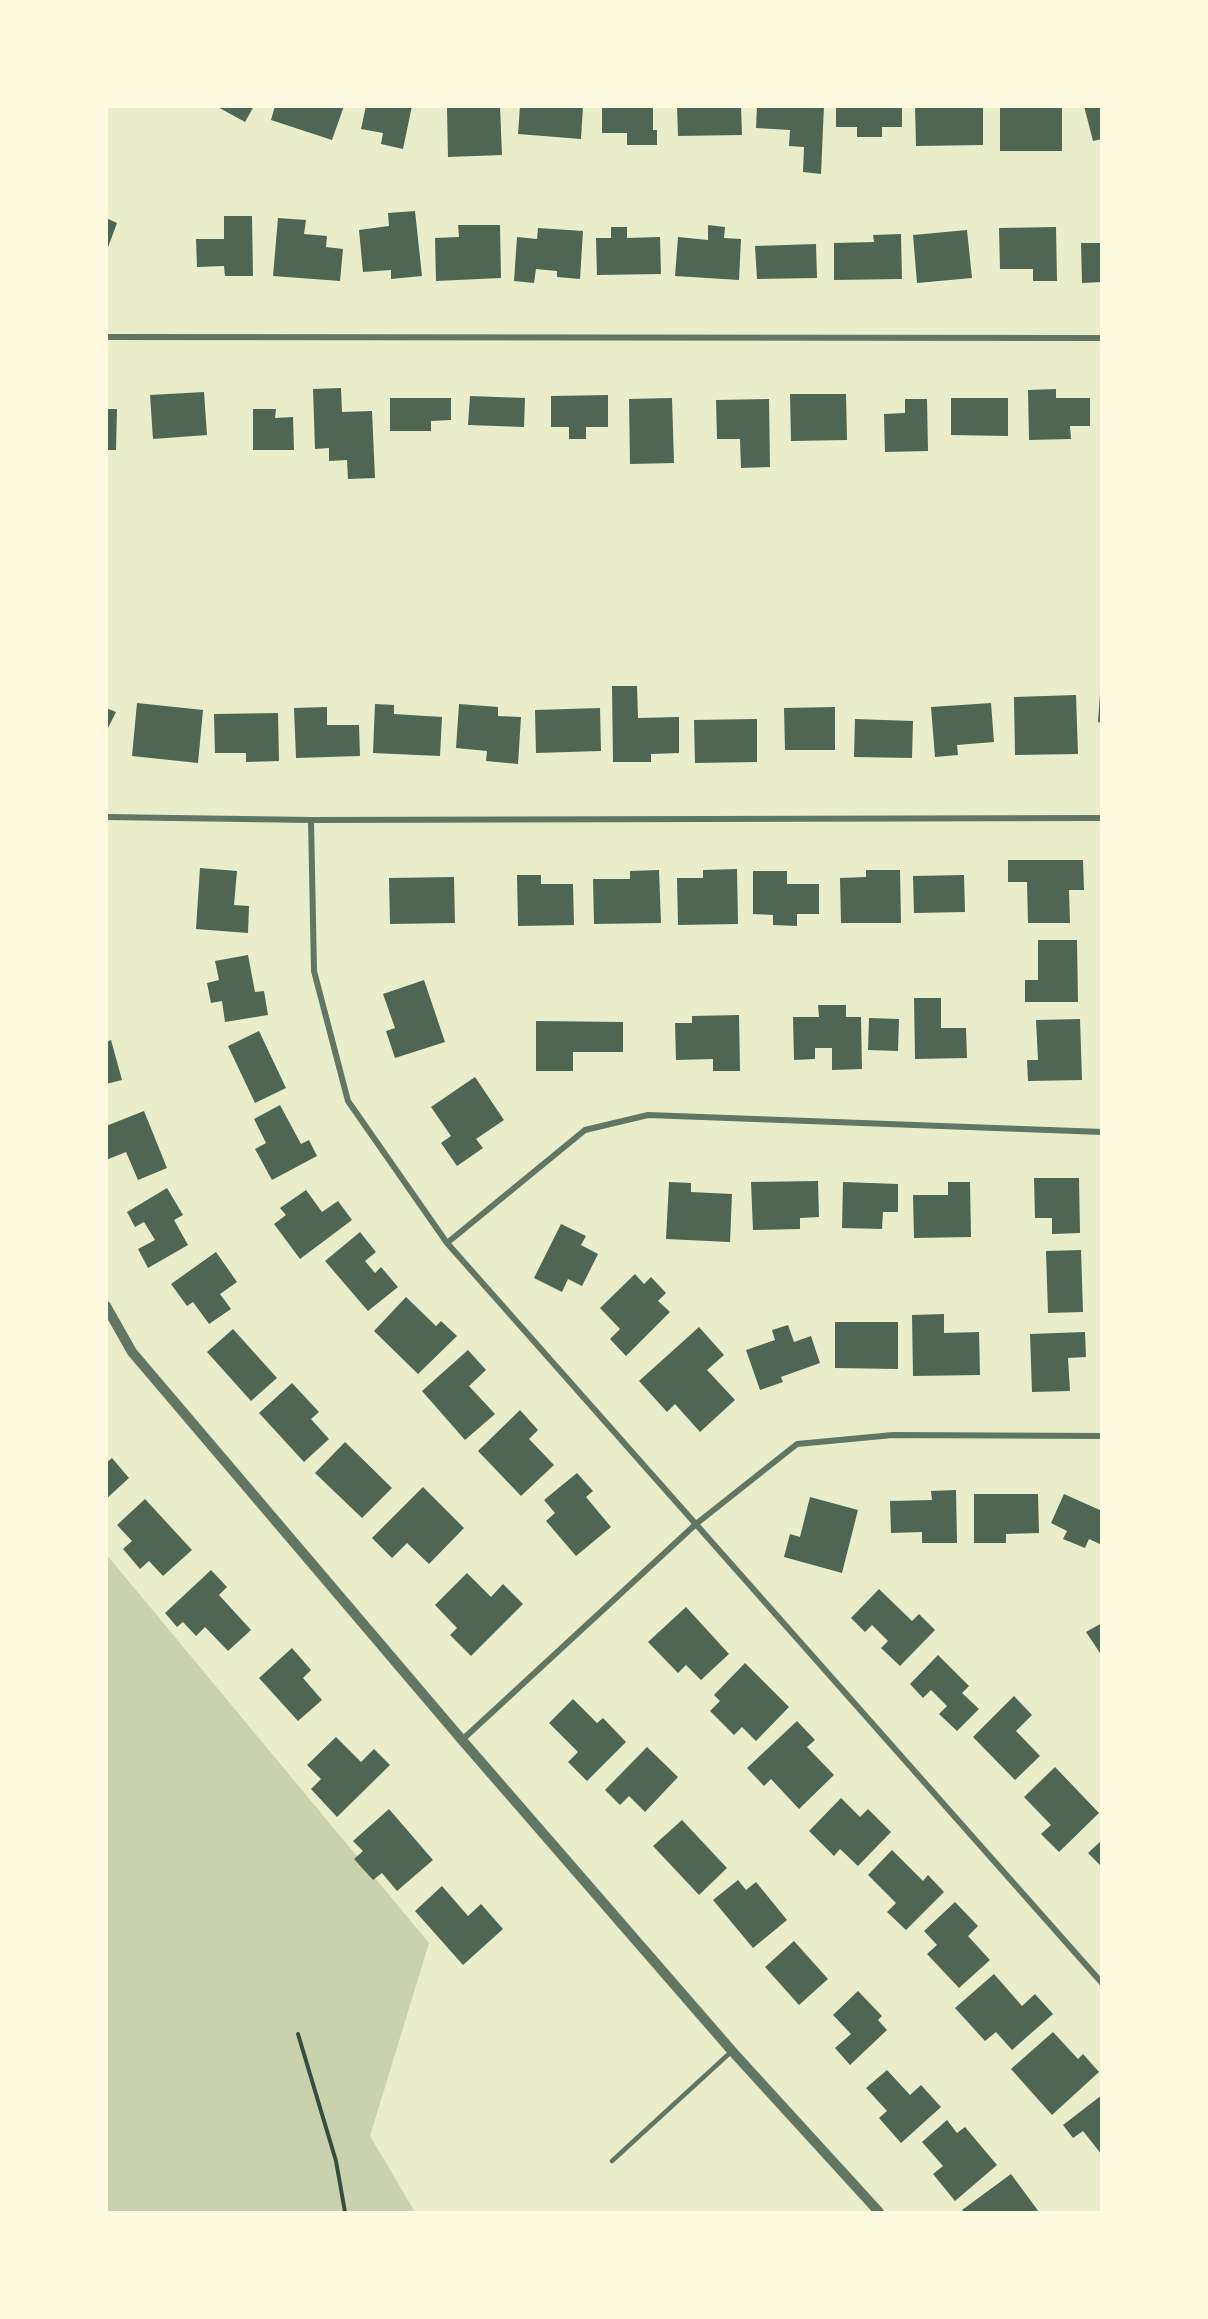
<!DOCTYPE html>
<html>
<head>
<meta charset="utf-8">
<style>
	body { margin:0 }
	#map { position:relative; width:1208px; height:2319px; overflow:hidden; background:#e9edc9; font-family:"Work Sans",sans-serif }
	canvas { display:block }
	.frame { position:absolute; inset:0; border:108px solid #fefae0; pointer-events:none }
</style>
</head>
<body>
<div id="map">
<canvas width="1208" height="2319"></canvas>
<div class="frame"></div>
</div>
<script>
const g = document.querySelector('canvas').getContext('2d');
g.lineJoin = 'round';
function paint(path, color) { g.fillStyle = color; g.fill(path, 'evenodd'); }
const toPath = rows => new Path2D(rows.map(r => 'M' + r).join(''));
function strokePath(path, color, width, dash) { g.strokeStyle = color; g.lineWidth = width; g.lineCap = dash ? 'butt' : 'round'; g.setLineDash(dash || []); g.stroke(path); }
const green = toPath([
	[106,1554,429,1943,370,2136,415,2212,107,2212]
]);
const building = toPath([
	[216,106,254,106,245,122],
	[275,106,344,106,332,140,271,120],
	[366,106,412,106,403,149,381,144,383,133,361,129],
	[500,106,502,155,448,157,447,108],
	[520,106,583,106,581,139,518,134],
	[602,106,653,106,653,130,657,130,657,145,627,145,627,133,602,133],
	[677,106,741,106,742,135,678,136],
	[757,106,824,106,821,174,803,172,804,147,789,146,790,130,756,128],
	[836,106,902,106,902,127,882,127,882,137,857,137,857,127,836,127],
	[915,106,983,106,983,145,916,146],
	[1000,106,1062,106,1062,151,1000,151],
	[1084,106,1102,106,1102,139,1093,141],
	[415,211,422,276,391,279,391,270,363,272,359,230,389,226,388,213],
	[224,216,252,216,253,276,225,276,224,266,197,267,196,239,224,239],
	[106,218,117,223,107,250,106,250],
	[278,218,306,220,304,234,327,236,326,247,343,249,340,281,273,276],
	[458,225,500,225,501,278,436,281,435,238,459,237],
	[708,225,725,227,724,238,741,239,739,280,675,276,678,237,708,240],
	[611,227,627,227,627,238,660,237,661,274,597,275,596,238,611,238],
	[1056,227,1057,281,1033,281,1033,269,1000,269,999,228],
	[538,228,583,231,580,279,557,277,557,271,536,269,534,283,514,281,517,237,537,239],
	[967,230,972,278,917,283,913,235],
	[901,234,902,279,834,280,834,243,874,242,873,235],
	[1081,243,1102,243,1102,282,1082,283],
	[816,244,817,278,757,279,755,246],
	[341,388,342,412,372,411,375,478,348,479,347,460,329,461,329,448,315,449,313,389],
	[1056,389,1056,398,1090,398,1090,426,1070,426,1071,439,1029,440,1028,390],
	[204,392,207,435,153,439,150,395],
	[790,394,846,394,847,440,791,441],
	[608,395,608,427,586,427,586,439,569,439,569,427,551,427,551,396],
	[470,396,525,398,524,427,468,425],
	[390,398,451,398,451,420,431,421,431,431,390,431],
	[672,398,674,463,630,464,629,399],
	[951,398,1008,398,1008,436,951,435],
	[769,399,770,467,741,468,740,439,717,439,716,400],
	[905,399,927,399,928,451,885,452,884,414,905,413],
	[106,409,117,409,116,450,106,450],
	[253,409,276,409,275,418,293,417,294,450,253,450],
	[612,686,637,686,638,718,679,717,679,753,651,754,651,762,613,762],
	[1100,694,1102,694,1102,723,1098,722],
	[1076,695,1078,754,1015,755,1014,697],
	[137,703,203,710,198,763,132,756],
	[991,703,994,742,957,745,958,755,935,757,931,707],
	[375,704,394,705,394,714,442,717,440,756,373,753],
	[459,704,498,707,498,716,521,717,518,764,486,761,487,751,456,748],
	[327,707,327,725,359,725,360,756,296,758,294,708],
	[835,707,835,750,785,750,784,708],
	[106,708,116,712,106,732],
	[600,708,601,751,536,753,535,710],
	[278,713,279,761,246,762,246,753,215,753,214,714],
	[757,719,757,762,695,763,694,720],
	[855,719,913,721,912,758,854,757],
	[1008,860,1083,860,1084,890,1069,890,1070,923,1028,923,1027,882,1008,882],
	[200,868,237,871,234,905,249,906,248,933,196,929],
	[737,869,738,924,678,925,677,878,703,878,703,870],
	[659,870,661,923,594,924,593,879,630,879,630,871],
	[866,870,900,870,901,923,841,923,840,878,866,877],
	[753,871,787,871,787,884,819,884,819,914,797,914,797,926,773,925,773,915,753,914],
	[517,875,541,875,541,884,573,884,574,925,518,926],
	[964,875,965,912,914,913,913,876],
	[454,877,455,923,390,924,389,878],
	[1038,940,1077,940,1078,1002,1025,1002,1025,980,1038,980],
	[248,955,255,992,264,991,268,1015,225,1022,222,1001,211,1003,207,983,219,980,215,961],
	[424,980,445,1042,395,1058,386,1031,395,1028,383,994],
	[914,998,941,998,941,1028,966,1028,967,1058,915,1059],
	[818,1005,846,1005,846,1017,861,1017,862,1069,832,1070,832,1048,815,1048,815,1059,794,1060,793,1017,819,1017],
	[739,1015,740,1071,713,1071,713,1059,676,1060,675,1023,692,1023,692,1016],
	[869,1018,899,1019,898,1051,868,1050],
	[1080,1019,1082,1080,1028,1081,1027,1060,1038,1060,1036,1020],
	[536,1021,623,1022,623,1052,573,1052,573,1071,536,1071],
	[259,1031,286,1088,255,1103,228,1046],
	[111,1040,122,1080,106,1084,106,1042],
	[475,1077,504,1120,476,1139,483,1148,457,1166,441,1143,451,1136,431,1107],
	[280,1105,301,1144,309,1140,317,1156,272,1180,255,1149,266,1143,254,1119],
	[144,1111,167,1168,138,1180,126,1152,106,1160,106,1126],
	[1034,1178,1079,1178,1080,1233,1052,1234,1052,1218,1035,1218],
	[818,1181,819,1217,800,1218,800,1229,753,1230,751,1182],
	[669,1182,691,1183,691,1192,732,1194,730,1242,666,1239],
	[843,1182,898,1184,898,1212,883,1212,882,1229,842,1228],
	[948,1182,970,1182,971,1237,914,1238,913,1195,948,1195],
	[167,1188,183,1215,174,1220,188,1245,148,1268,138,1249,155,1240,144,1222,135,1227,127,1212],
	[306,1190,322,1212,338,1201,352,1220,300,1259,274,1224,286,1215,280,1208],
	[561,1224,586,1236,581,1245,598,1254,582,1286,568,1279,562,1292,534,1278],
	[360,1232,376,1252,365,1261,375,1273,381,1267,398,1287,368,1311,325,1261],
	[1081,1250,1083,1312,1048,1313,1046,1251],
	[216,1252,237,1282,220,1294,231,1309,209,1324,193,1302,187,1306,171,1284],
	[635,1274,644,1284,651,1277,666,1293,658,1301,670,1312,626,1356,610,1339,620,1329,600,1308],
	[406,1297,436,1326,441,1321,457,1336,418,1374,374,1331],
	[944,1314,944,1333,979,1332,980,1375,913,1376,912,1315],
	[835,1322,898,1322,898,1369,835,1368],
	[788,1325,794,1342,811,1336,820,1363,781,1377,783,1382,760,1390,746,1350,775,1340,772,1330],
	[699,1327,724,1355,707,1370,735,1400,700,1432,675,1404,667,1412,639,1381],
	[233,1329,277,1378,251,1401,207,1352],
	[1085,1332,1086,1357,1068,1358,1070,1391,1032,1392,1030,1334],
	[468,1350,486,1370,469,1386,495,1414,465,1440,422,1391],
	[292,1383,319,1412,311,1419,329,1439,304,1462,259,1413],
	[520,1410,538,1430,529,1439,554,1465,521,1496,478,1451],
	[345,1442,392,1488,362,1518,315,1473],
	[112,1458,129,1478,106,1499,106,1463],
	[577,1473,593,1491,586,1497,611,1527,576,1556,546,1521,555,1513,544,1500],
	[423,1487,464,1528,429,1564,407,1543,392,1558,372,1538],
	[956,1490,957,1543,922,1543,922,1532,891,1533,890,1501,932,1500,931,1491],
	[974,1494,1038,1494,1039,1533,1006,1534,1006,1543,974,1543],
	[1064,1494,1102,1511,1102,1545,1089,1539,1085,1548,1063,1539,1067,1531,1051,1523],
	[810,1497,858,1510,842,1573,784,1557,790,1534,800,1537],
	[145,1499,192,1550,163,1576,149,1561,140,1569,123,1549,132,1541,117,1525],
	[211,1570,227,1587,219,1595,251,1630,228,1651,205,1627,196,1636,183,1622,177,1627,165,1613],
	[467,1573,491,1597,503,1584,523,1604,471,1656,450,1635,457,1628,435,1605],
	[879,1589,912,1621,919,1614,935,1630,900,1666,881,1648,888,1641,872,1625,865,1632,851,1618],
	[686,1607,729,1654,701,1680,686,1665,678,1673,648,1642],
	[1102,1623,1102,1656,1086,1632],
	[292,1648,311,1670,303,1678,322,1700,298,1721,259,1678],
	[938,1655,969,1686,962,1693,979,1709,957,1731,939,1714,947,1706,931,1690,923,1698,910,1684],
	[745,1663,789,1707,756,1741,742,1727,734,1735,710,1711,720,1701,714,1695],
	[1014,1696,1032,1715,1016,1731,1040,1756,1015,1780,973,1737],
	[573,1699,597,1723,603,1718,626,1742,587,1781,568,1762,578,1752,549,1723],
	[797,1721,815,1740,807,1747,834,1775,799,1809,771,1779,764,1786,747,1768],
	[336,1737,361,1762,374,1749,390,1765,337,1817,311,1789,321,1779,307,1765],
	[647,1747,678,1777,645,1812,629,1796,620,1805,605,1790],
	[1055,1767,1099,1813,1059,1852,1041,1834,1051,1825,1024,1797],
	[841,1798,860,1817,868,1809,891,1832,858,1866,840,1849,834,1856,809,1831],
	[389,1809,433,1860,397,1891,382,1873,373,1880,354,1859,363,1851,353,1841],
	[682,1820,727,1868,699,1895,653,1846],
	[1102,1840,1102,1867,1088,1853],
	[892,1850,923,1881,928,1875,944,1892,906,1930,887,1912,896,1903,868,1875],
	[738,1880,746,1890,756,1882,787,1920,753,1948,713,1900],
	[442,1886,468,1916,481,1904,503,1929,463,1965,415,1911],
	[955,1902,978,1926,968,1936,990,1960,959,1988,927,1954,937,1945,924,1931],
	[794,1941,828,1979,799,2005,765,1967],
	[994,1974,1022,2006,1035,1994,1053,2014,1012,2050,996,2032,985,2041,955,2008],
	[858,1991,882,2016,878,2020,887,2030,850,2065,835,2048,851,2034,833,2015],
	[1053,2032,1078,2059,1083,2054,1099,2072,1052,2115,1011,2069],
	[887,2070,910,2095,921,2085,941,2107,901,2143,879,2118,887,2111,866,2088],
	[1102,2095,1102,2155,1083,2131,1073,2138,1063,2125],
	[947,2120,957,2133,965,2127,997,2165,955,2201,933,2174,943,2166,922,2142],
	[1011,2174,1039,2212,964,2212,962,2210]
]);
const path = toPath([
	[298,2034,336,2161,345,2212]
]);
const service = toPath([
	[612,2161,732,2051]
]);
const minor = toPath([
	[106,337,1102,338],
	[106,817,311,820,1102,818],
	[311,820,314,971,348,1101,447,1243,1102,1983],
	[447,1243,585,1130,648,1115,1102,1132],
	[462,1740,696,1524,797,1444,893,1435,1102,1436]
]);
const tertiary = toPath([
	[106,1306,132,1352,462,1740,732,2051,879,2212]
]);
paint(green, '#cad2ad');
paint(building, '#4f6655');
strokePath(path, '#344e41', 4);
strokePath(service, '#617663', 4.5);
strokePath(minor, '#617663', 6);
strokePath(tertiary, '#617663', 10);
</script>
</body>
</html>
